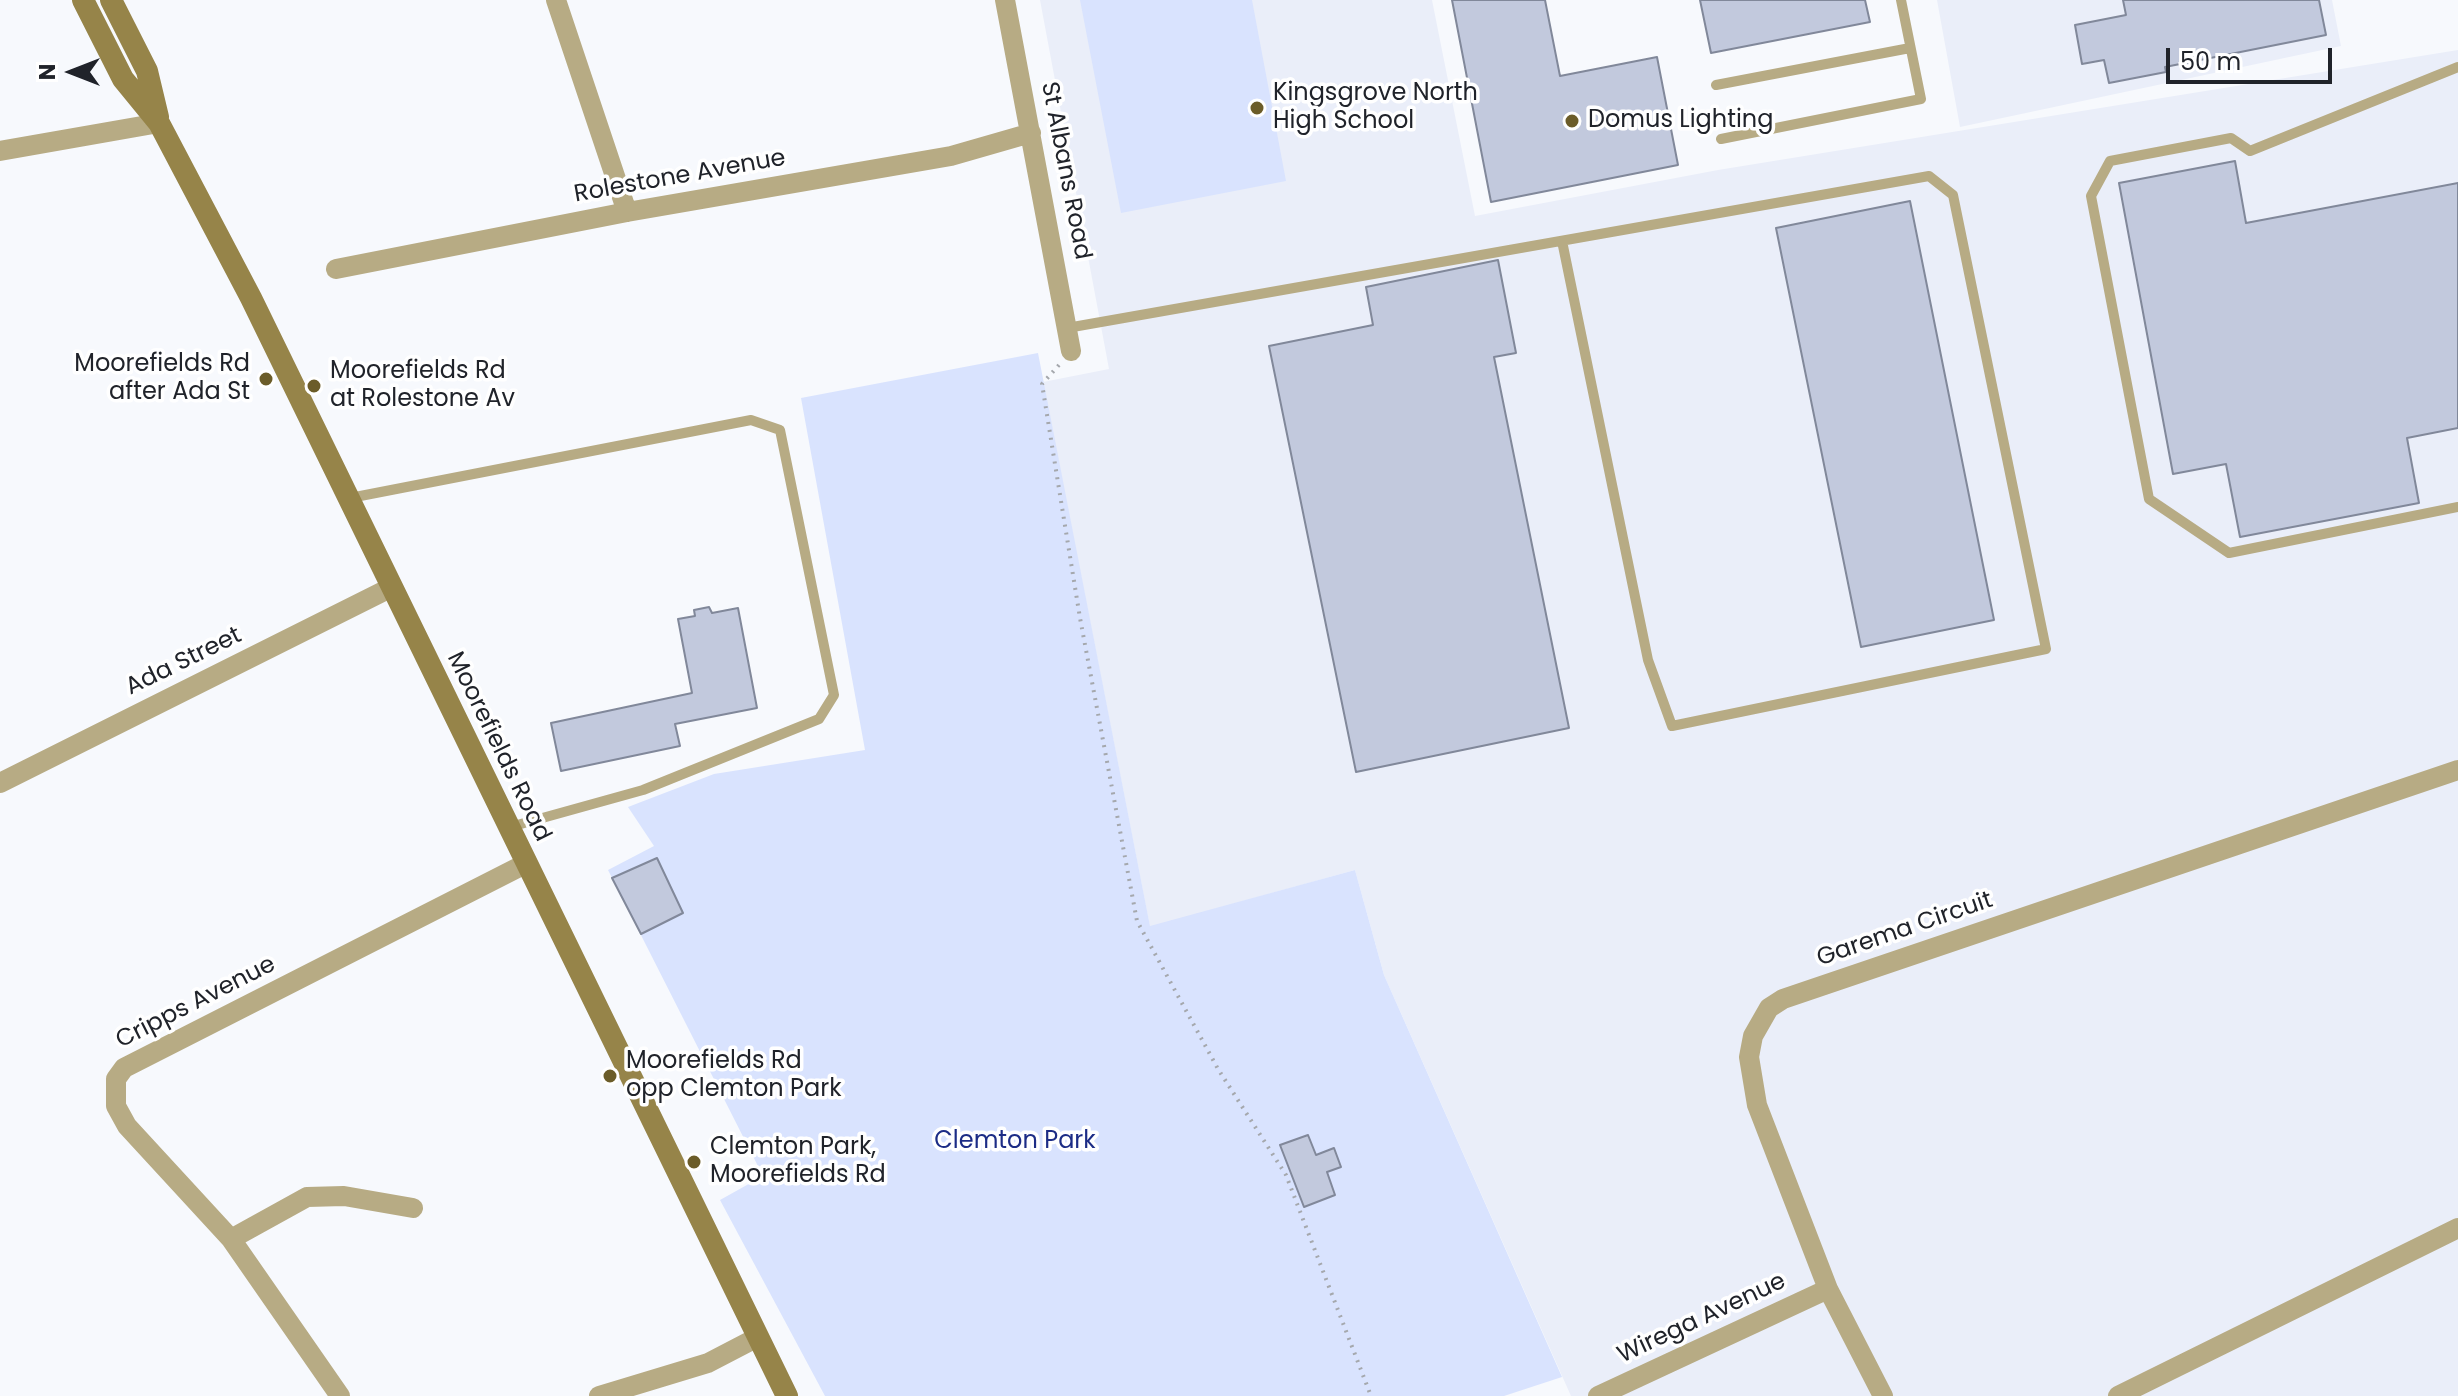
<!DOCTYPE html>
<html>
<head>
<meta charset="utf-8">
<style>
	body { margin:0 }
	#map { position:relative; width:2458px; height:1396px; overflow:hidden; background:#f7f9fd; font-family:Poppins,sans-serif }
	canvas { display:block }
	.north { position:absolute; left:32px; top:32px; width:80px; height:80px; -webkit-text-stroke:6px #fff; paint-order:stroke; rotate:270deg; font-size:22px; font-weight:700; line-height:32px; text-align:center; color:#20232a }
	.north::after { content:''; display:block; margin:auto; width:28px; height:36px; background:#20232a; clip-path:polygon(50% 0,100% 100%,50% 72%,0 100%) }
	.scale { position:absolute; left:2166px; top:48px; width:166px; height:36px; box-sizing:border-box; border:4px solid #20232a; border-top:0; padding-left:10px; font-size:24px; line-height:28px; white-space:nowrap; color:#20232a; -webkit-text-stroke:6px #fff; paint-order:stroke }
</style>
</head>
<body>
<div id="map">
<canvas width="2458" height="1396"></canvas>
<div class="north">N</div>
<div class="scale">50 m</div>
</div>
<script>
const g = document.querySelector('canvas').getContext('2d');
g.lineJoin = 'round';
function paint(path, color) { g.fillStyle = color; g.fill(path, 'evenodd'); }
const toPath = rows => new Path2D(rows.map(r => 'M' + r).join(''));
function strokePath(path, color, width, dash) { g.strokeStyle = color; g.lineWidth = width; g.lineCap = dash ? 'butt' : 'round'; g.setLineDash(dash || []); g.stroke(path); }
function label(font, color, halo, rows, align = 'center') {
  g.font = font + ' Poppins,sans-serif'; g.lineWidth = 7; g.setLineDash([]); g.textBaseline = 'middle'; g.strokeStyle = halo; g.fillStyle = color; for (const [text, x, y, turn = 0] of rows) {
    g.save(); g.translate(x, y); g.rotate((+turn || 0) * Math.PI / 180); g.textAlign = isNaN(turn) ? turn : align; if (halo) g.strokeText(text, 0, 0); g.fillText(text, 0, 0); g.restore();
  }
}
const built = toPath([
	[1040,0,1432,0,1475,216,1718,170,2458,50,2458,1396,1571,1396,1384,975,1355,870,1150,927,1043,382,1109,369],
	[1937,0,2332,0,2341,46,1960,127]
]);
const green = toPath([
	[1080,0,1252,0,1286,181,1121,213],
	[1038,353,1150,926,1355,870,1384,975,1562,1377,1504,1396,825,1396,720,1200,763,1176,608,870,654,846,628,807,714,774,865,750,801,398]
]);
const building = toPath([
	[1452,0,1545,0,1560,76,1657,57,1678,165,1491,202,1452,0],
	[1700,0,1865,0,1870,22,1711,53,1700,0],
	[2123,0,2319,0,2326,35,2165,67,2166,72,2109,83,2104,60,2082,64,2075,25,2126,15,2123,0],
	[2235,161,2246,223,2458,183,2458,428,2407,438,2419,503,2240,537,2226,464,2173,474,2119,183,2235,161],
	[1910,201,1994,620,1861,647,1776,228,1910,201],
	[1498,260,1516,353,1494,357,1569,728,1356,772,1269,346,1373,325,1366,287,1498,260],
	[709,607,712,613,738,608,757,708,675,724,680,746,561,771,551,723,692,693,678,619,695,616,694,610,709,607],
	[657,858,683,913,641,934,612,878,657,858],
	[1308,1135,1316,1155,1334,1148,1341,1167,1327,1172,1335,1195,1304,1207,1280,1145,1308,1135]
]);
const path = toPath([
	[1059,365,1042,384,1080,618,1137,921,1218,1069,1286,1175,1371,1396]
]);
const service = toPath([
	[2458,67,2250,151,2231,138,2110,161,2091,196,2149,499,2229,553,2458,507],
	[1716,85,1910,48],
	[1721,139,1921,99,1901,0],
	[1067,328,1929,176,1953,195,2046,649,1672,726,1648,660,1562,241],
	[350,498,751,420,780,430,834,695,819,719,643,790,510,827]
]);
const minor = toPath([
	[556,0,627,212],
	[1005,0,1071,351],
	[0,151,159,123],
	[336,269,627,212,951,156,1031,133],
	[0,783,390,588],
	[231,1239,307,1197,344,1196,413,1208],
	[340,1396,231,1239,127,1126,116,1106,116,1079,124,1068,527,863],
	[599,1396,708,1363,758,1337],
	[1598,1396,1828,1289],
	[1883,1396,1828,1289,1757,1105,1749,1057,1753,1036,1769,1008,1783,999,2458,770],
	[2118,1396,2458,1228]
]);
const secondary = toPath([
	[83,0,123,79,159,123,251,298,787,1396],
	[111,0,147,71,158,117]
]);
const markers = [
	[1257,108,8,"#6b5c29"],
	[1572,121,8,"#6b5c29"],
	[266,379,8,"#6b5c29"],
	[314,386,8,"#6b5c29"],
	[610,1076,8,"#6b5c29"],
	[694,1162,8,"#6b5c29"]
];
const poiNames = [
	["Kingsgrove North",1273,94],
	["High School",1273,122],
	["Domus Lighting",1588,121],
	["Moorefields Rd",250,365,"right"],
	["after Ada St",250,393,"right"],
	["Moorefields Rd",330,372],
	["at Rolestone Av",330,400],
	["Moorefields Rd",626,1062],
	["opp Clemton Park",626,1090],
	["Clemton Park,",710,1148],
	["Moorefields Rd",710,1176]
];
const streetNames = [
	["St Albans Road",1065,171,79],
	["Rolestone Avenue",680,177,-10],
	["Ada Street",184,662,-26],
	["Moorefields Road",498,747,64],
	["Garema Circuit",1905,930,-19],
	["Cripps Avenue",196,1003,-27],
	["Wirega Avenue",1702,1319,-25]
];
const parkNames = [
	["Clemton Park",1015,1142]
];
paint(built, '#eaeef9');
paint(green, '#d9e3fe');
paint(building, '#c2c9dd');
strokePath(building, '#81889a', 2);
strokePath(path, '#a5a8ad', 4, [2, 6]);
strokePath(service, '#b7ab84', 10);
strokePath(minor, '#b7ab84', 20);
strokePath(secondary, '#968449', 22);
for (const [x, y, r, color] of markers) { const dot = new Path2D(); dot.arc(x, y, r, 0, 2 * Math.PI); g.fillStyle = color; g.fill(dot); strokePath(dot, '#fff', 3); }
label('24px', '#20232a', '#fff', poiNames, 'left');
label('24px', '#20232a', '#fff', streetNames);
label('24px', '#1c2c86', '#fff', parkNames);
</script>
</body>
</html>
